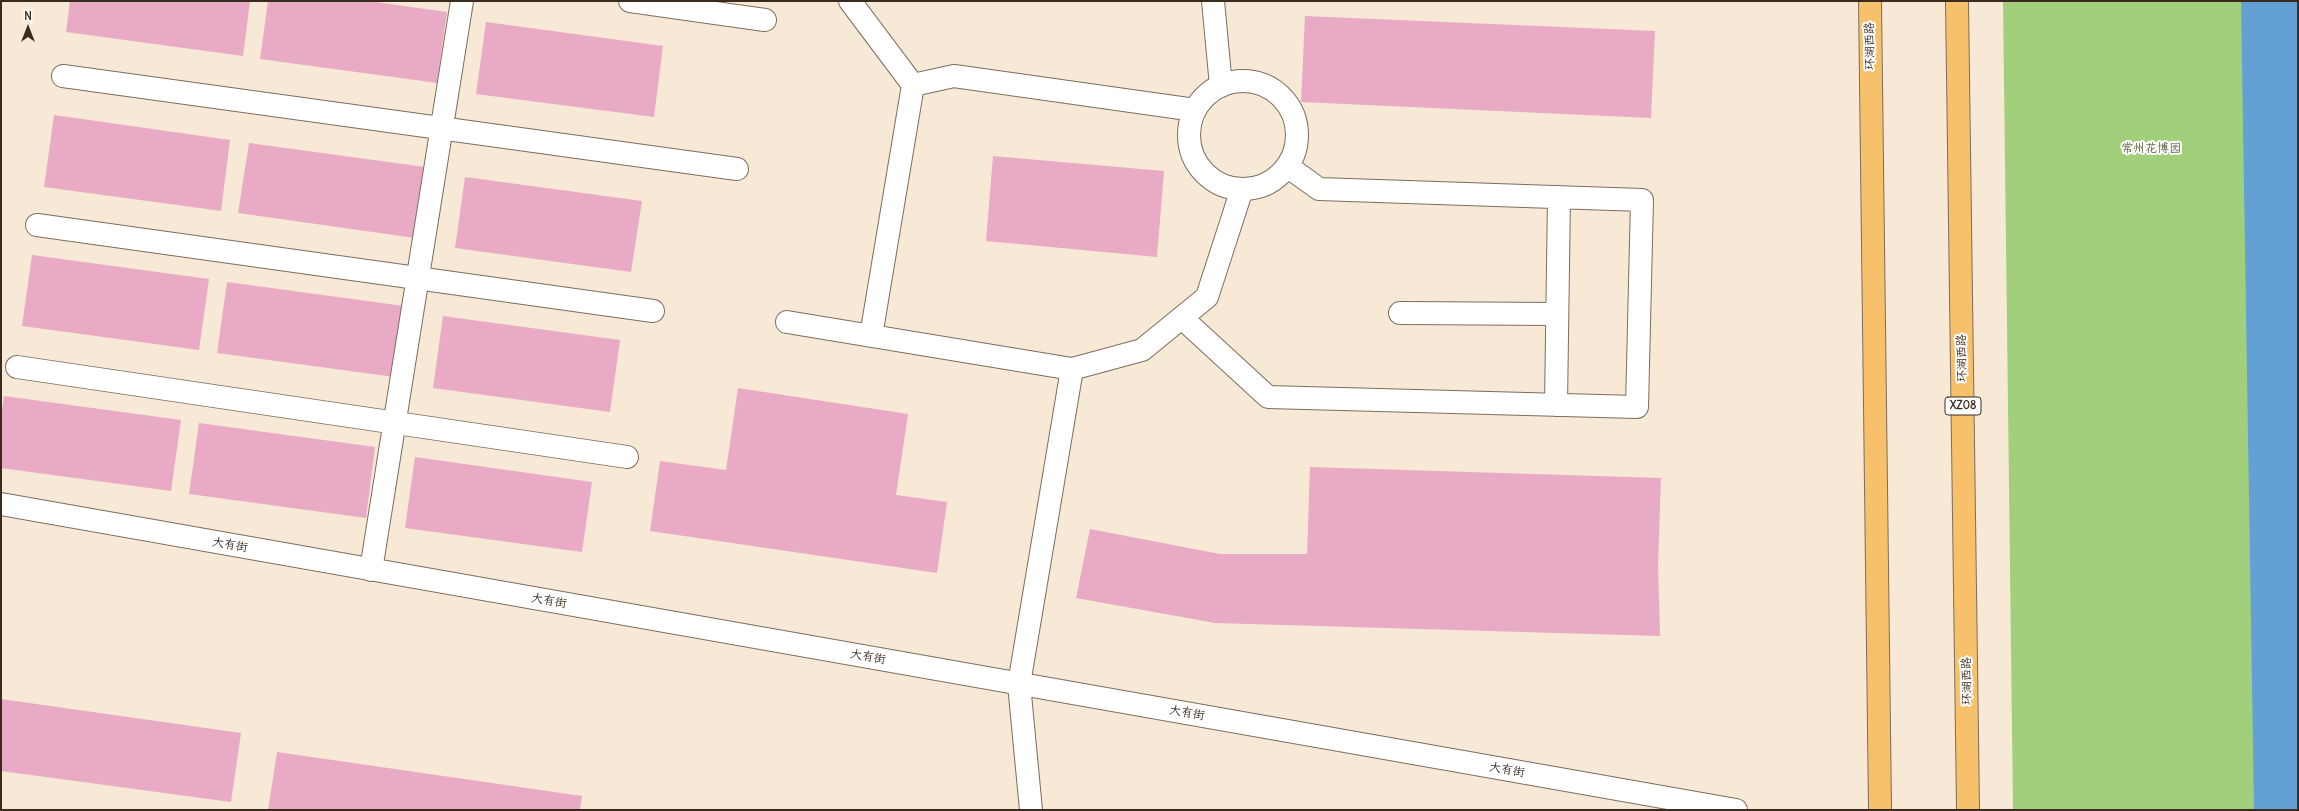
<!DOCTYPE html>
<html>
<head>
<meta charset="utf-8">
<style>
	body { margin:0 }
	#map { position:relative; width:2299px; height:811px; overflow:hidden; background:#f7e9d6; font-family:Delius,sans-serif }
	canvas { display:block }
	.frame { position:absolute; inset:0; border:2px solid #3b2a1e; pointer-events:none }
	.north { position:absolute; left:8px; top:8px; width:40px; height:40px; -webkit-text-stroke:3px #fff; paint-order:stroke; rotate:0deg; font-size:11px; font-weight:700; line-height:16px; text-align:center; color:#3b2a1e }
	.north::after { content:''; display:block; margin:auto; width:14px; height:18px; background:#3b2a1e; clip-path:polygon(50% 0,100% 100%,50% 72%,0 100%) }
</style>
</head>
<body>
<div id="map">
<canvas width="2299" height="811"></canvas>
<div class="frame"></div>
<div class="north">N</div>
</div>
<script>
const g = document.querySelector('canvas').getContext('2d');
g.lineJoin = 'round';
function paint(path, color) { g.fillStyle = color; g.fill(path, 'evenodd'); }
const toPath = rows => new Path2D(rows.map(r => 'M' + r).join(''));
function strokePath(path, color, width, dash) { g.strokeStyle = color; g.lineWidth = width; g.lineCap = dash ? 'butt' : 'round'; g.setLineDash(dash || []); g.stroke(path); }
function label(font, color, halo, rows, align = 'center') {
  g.font = font + ' Delius,"LXGW WenKai TC",sans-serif'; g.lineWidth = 4; g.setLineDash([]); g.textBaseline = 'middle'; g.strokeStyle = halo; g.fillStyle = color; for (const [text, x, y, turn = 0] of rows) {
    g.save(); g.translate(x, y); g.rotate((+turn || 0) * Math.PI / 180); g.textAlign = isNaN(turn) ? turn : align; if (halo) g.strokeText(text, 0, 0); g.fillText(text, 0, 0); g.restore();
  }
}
const green = toPath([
	[2003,1,2298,1,2298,810,2013,810]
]);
const water = toPath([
	[2241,1,2298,1,2298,810,2254,810]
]);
const building = toPath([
	[70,1,250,1,243,56,66,32],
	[268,1,369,1,447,12,437,83,260,59],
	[1305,16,1655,31,1651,118,1301,102],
	[486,22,663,46,654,117,476,94],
	[54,115,230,140,221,211,44,187],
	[249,143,425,167,415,238,238,213],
	[993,156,1164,171,1157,257,986,241],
	[465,177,642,201,631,272,455,248],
	[32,255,209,279,199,350,22,326],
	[227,282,404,306,394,377,217,353],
	[443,316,620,340,610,412,433,388],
	[738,388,908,414,896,495,947,502,937,573,650,531,660,461,726,470],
	[4,396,181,420,171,491,1,468,1,418],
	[199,423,375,447,366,518,189,494],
	[415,457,592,482,582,552,405,528],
	[1310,467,1661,478,1658,564,1660,636,1215,623,1076,598,1090,529,1220,554,1307,554],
	[1,699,241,733,231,802,1,771],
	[277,752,582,796,580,810,268,810]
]);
const minor = toPath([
	[630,1,765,20],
	[850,1,913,85],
	[1213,1,1221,86],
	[63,76,737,169],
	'1189 135a54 54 0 1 1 108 0a54 54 0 1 1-108 0Z',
	[37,225,653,311],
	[1400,313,1557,314],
	[1182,318,1268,397,1637,407,1642,200,1319,189,1287,166],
	[787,322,1072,369,1142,350,1207,297,1242,189],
	[871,336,913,85,954,76,1195,110],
	[17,367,627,457],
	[1556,405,1559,197],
	[1,504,1736,810],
	[371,570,462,1],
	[1031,810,1019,684,1072,369]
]);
const major = toPath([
	[1870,1,1880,810],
	[1957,1,1968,810]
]);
const shields = [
	[1963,406,36]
];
const shieldNames = [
	["XZ08",1963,406]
];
const streetNames = [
	["环湖西路",1870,46,-91],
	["环湖西路",1962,358,-91],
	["大有街",230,545,10],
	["大有街",549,601,10],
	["大有街",868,657,10],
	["环湖西路",1967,681,-91],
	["大有街",1187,713,10],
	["大有街",1507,770,10]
];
const parkNames = [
	["常州花博园",2151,149]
];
paint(green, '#a1cf7c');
paint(water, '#63a1d5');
paint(building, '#e9aac6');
strokePath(minor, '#7d6d5e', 24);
strokePath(major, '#7d6d5e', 24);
strokePath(minor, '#fff', 22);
strokePath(major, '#f7c06b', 22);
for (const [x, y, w] of shields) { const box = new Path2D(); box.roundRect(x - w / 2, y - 9, w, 18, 3); g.fillStyle = '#fff'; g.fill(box); strokePath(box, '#3b2a1e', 1); }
label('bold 11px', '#3b2a1e', null, shieldNames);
label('12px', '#3b2a1e', '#fff', streetNames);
label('12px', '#5a5c3a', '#fff', parkNames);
</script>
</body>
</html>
